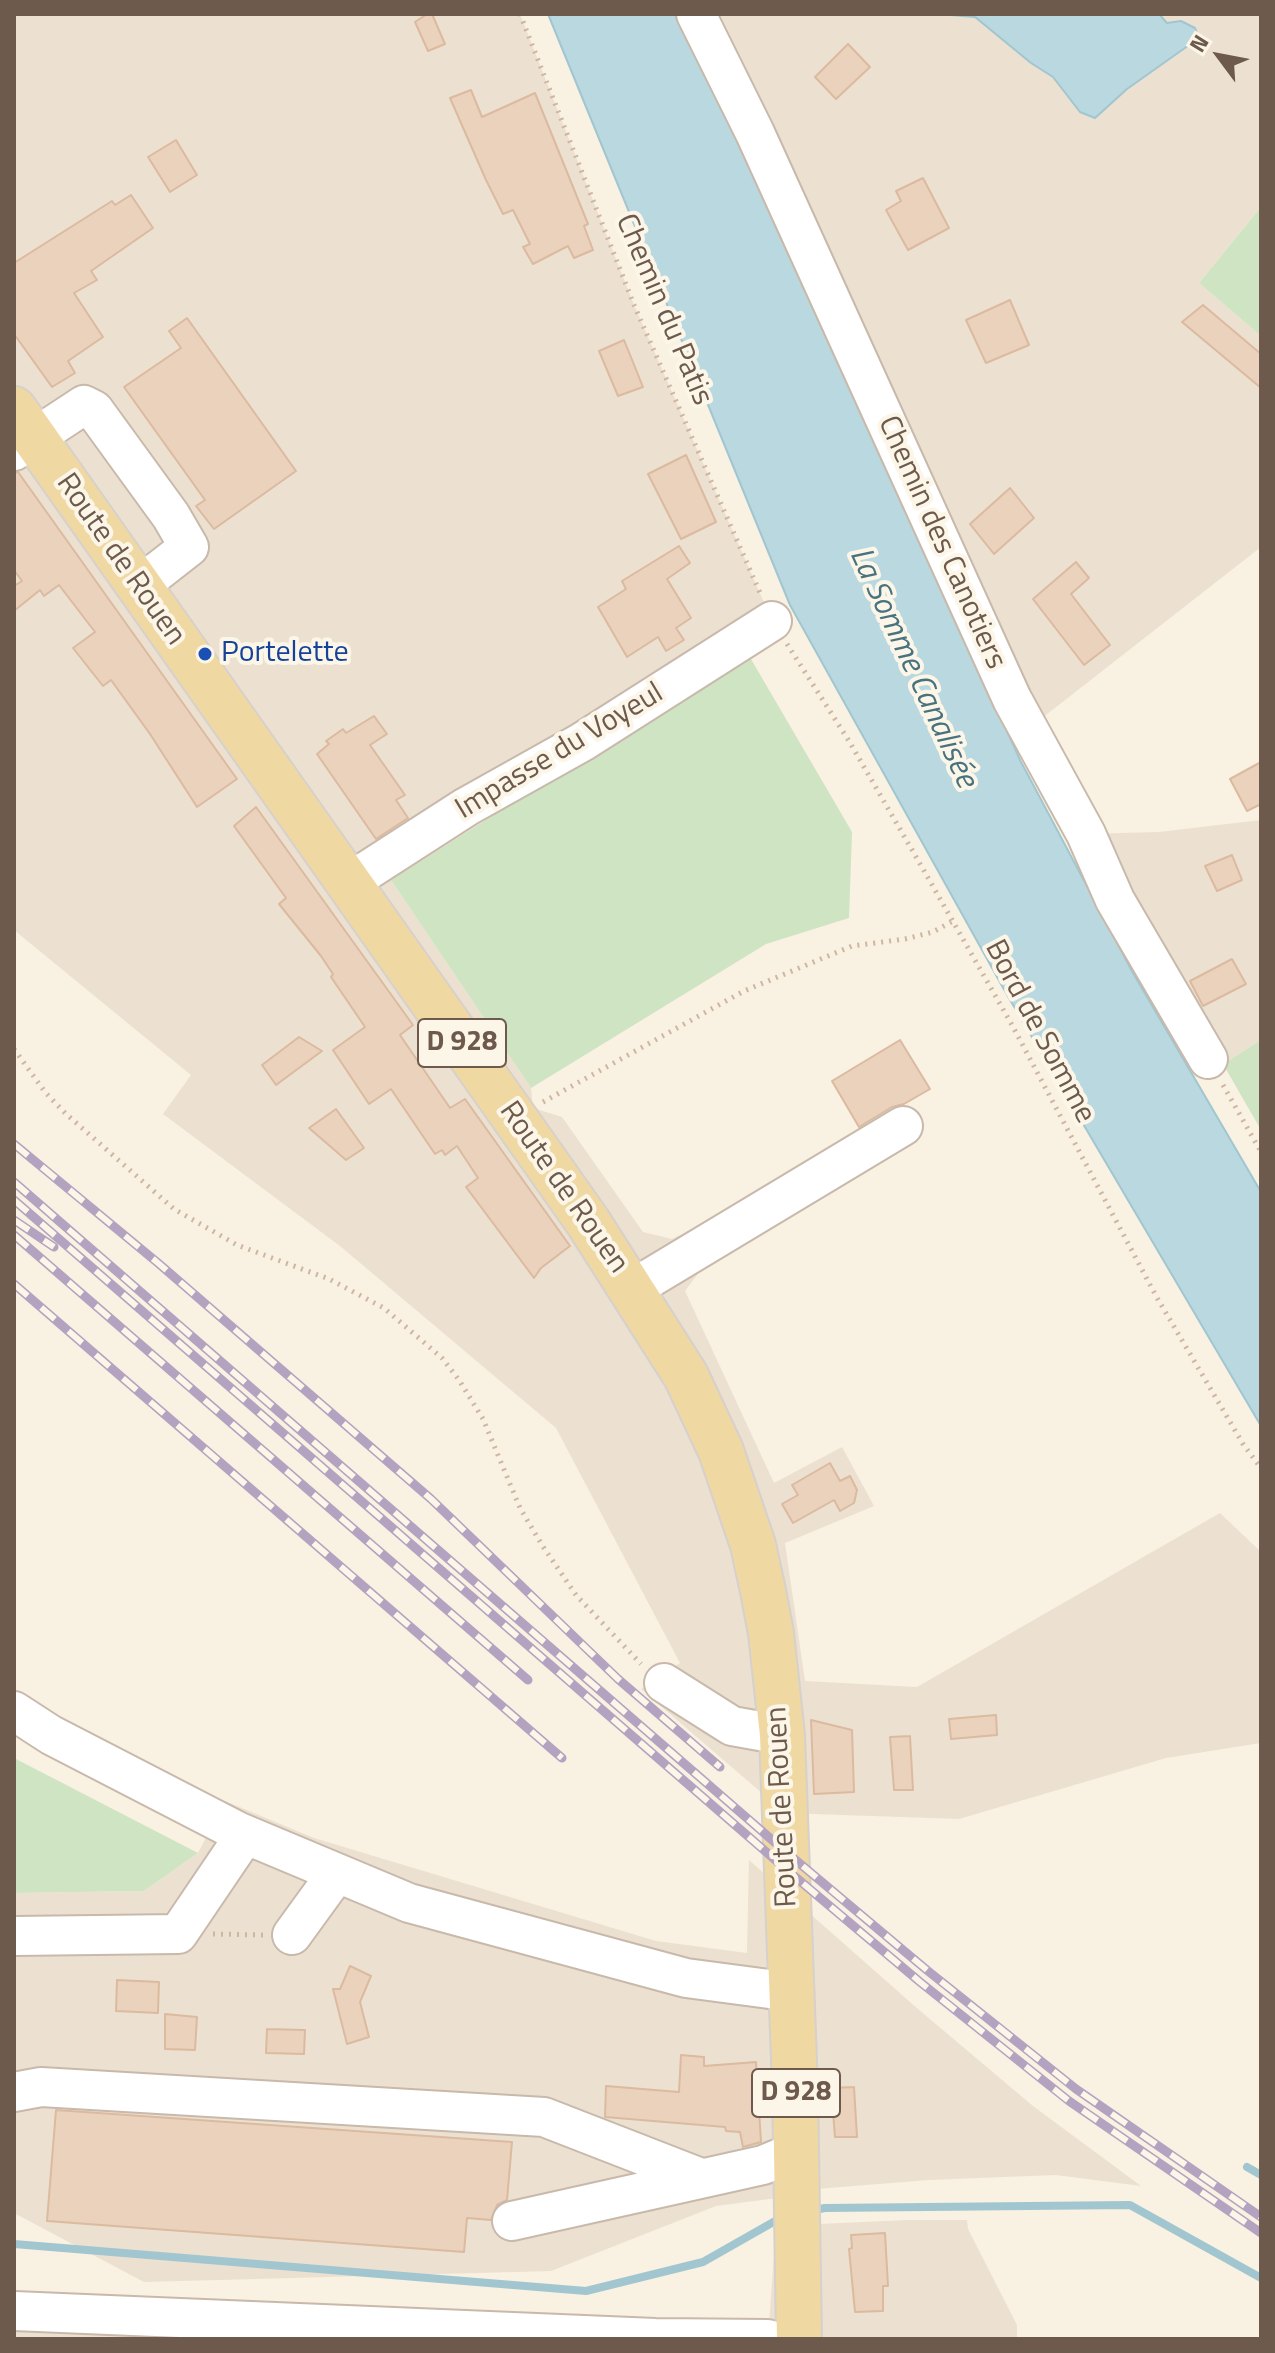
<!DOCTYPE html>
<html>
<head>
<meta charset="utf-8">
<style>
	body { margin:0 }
	#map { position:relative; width:1275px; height:2353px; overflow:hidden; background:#f9f1e2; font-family:"Titillium Web",sans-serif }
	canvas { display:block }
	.frame { position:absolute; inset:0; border:16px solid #6d5a4c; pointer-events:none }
	.north { position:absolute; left:1179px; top:16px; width:80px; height:80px; -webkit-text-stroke:6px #fcf6e8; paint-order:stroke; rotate:302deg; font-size:22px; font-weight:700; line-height:32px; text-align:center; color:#6d5a4c }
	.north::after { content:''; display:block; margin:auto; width:28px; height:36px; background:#6d5a4c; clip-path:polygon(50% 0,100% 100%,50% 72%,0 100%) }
</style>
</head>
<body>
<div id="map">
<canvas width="1275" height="2353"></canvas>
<div class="frame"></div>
<div class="north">N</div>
</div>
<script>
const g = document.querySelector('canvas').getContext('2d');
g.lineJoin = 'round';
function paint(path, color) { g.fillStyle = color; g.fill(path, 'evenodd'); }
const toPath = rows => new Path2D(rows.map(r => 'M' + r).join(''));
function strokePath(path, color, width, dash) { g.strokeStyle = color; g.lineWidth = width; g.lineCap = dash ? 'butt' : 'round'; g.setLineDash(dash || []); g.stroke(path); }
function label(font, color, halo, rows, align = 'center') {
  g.font = font + ' "Titillium Web",sans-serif'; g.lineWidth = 8; g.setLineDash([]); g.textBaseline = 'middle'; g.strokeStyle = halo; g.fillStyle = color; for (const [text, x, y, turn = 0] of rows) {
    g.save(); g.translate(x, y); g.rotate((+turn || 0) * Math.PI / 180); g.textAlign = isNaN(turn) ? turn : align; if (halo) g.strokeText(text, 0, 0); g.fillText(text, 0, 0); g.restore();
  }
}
const residential = toPath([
	[14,14,520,14,634,305,772,621,366,872,391,880,531,1088,533,1108,562,1117,643,1232,672,1239,691,1230,708,1260,685,1291,774,1483,842,1447,874,1506,785,1543,805,1681,917,1687,1220,1513,1261,1552,1261,1743,1166,1758,959,1819,785,1813,641,1689,680,1663,556,1428,340,1246,163,1114,191,1075,14,930],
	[696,14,1261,14,1261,207,1199,283,1261,336,1261,547,1028,729],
	[1261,820,1261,1040,1223,1064,1086,834,1159,832],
	[225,1801,314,1838,656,1941,747,1953,749,1860,918,2009,1033,2106,1141,2186,1056,2175,928,2180,817,2189,785,2197,716,2206,551,2271,144,2282,14,2213,14,1893,144,1891,198,1853],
	[908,2220,967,2220,968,2229,1017,2325,1017,2339,14,2339,14,2311,768,2338,775,2240,818,2224]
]);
const green = toPath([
	[1261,207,1261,336,1199,283],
	[748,654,852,832,849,918,766,944,531,1088,391,880],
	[1261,1040,1261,1130,1223,1064],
	[14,1758,198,1853,144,1891,14,1893]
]);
const water = toPath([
	[548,14,675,14,735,120,1020,760,1133,973,1261,1192,1261,1426,1006,993,790,605,548,14],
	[939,14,1159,14,1167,23,1181,21,1195,28,1199,38,1127,89,1095,118,1080,112,1053,77,1031,63,975,17,939,14]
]);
const stream = toPath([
	[1247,2167,1261,2175],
	[809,2211,825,2208,1130,2205,1261,2278],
	[14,2244,586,2291,703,2262,784,2216]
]);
const building = toPath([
	[427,14,432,14,445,44,428,51,415,22,427,14],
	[848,44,870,67,836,99,815,77,848,44],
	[471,90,482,117,535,93,588,224,584,226,593,250,574,258,568,246,533,264,523,247,530,244,513,210,503,214,486,180,450,98,471,90],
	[176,140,197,175,170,192,148,157,176,140],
	[923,178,949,228,908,250,886,210,901,201,896,191,923,178],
	[131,195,153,228,91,271,97,280,74,293,103,337,68,361,75,373,52,387,14,334,14,263,112,201,115,205,131,195],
	[1010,300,1029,345,986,363,966,320,1010,300],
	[1203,305,1261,354,1261,388,1182,322,1203,305],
	[187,318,296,471,214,529,196,506,205,500,124,387,181,348,169,331,187,318],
	[624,340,643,387,618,396,599,351,624,340],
	[686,455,716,522,681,539,648,474,686,455],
	[18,472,237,779,197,807,150,734,111,680,103,686,73,648,95,632,59,585,44,596,40,590,14,611,14,586,22,581,14,570,14,473,18,472],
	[1010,488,1034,518,994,554,970,524,1010,488],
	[679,546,690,563,667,579,691,618,676,628,684,640,666,651,658,637,627,657,598,607,626,589,622,581,679,546],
	[1076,562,1089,578,1071,594,1110,645,1084,665,1033,599,1076,562],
	[374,716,387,734,370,745,405,795,396,800,408,818,376,839,317,754,329,744,326,741,343,729,346,733,374,716],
	[1261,762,1261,804,1247,811,1230,779,1261,762],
	[256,807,413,1025,400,1035,450,1108,465,1099,570,1246,541,1268,534,1278,466,1187,478,1178,457,1146,445,1155,442,1150,435,1154,391,1089,369,1104,333,1050,365,1027,331,977,333,974,321,956,279,904,286,898,234,826,256,807],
	[1232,855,1242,880,1217,891,1205,866,1232,855],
	[1232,959,1246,984,1203,1006,1190,981,1232,959],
	[299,1037,322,1051,276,1085,262,1065,299,1037],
	[900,1040,930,1089,904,1104,892,1107,859,1127,832,1081,900,1040],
	[336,1109,364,1148,346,1160,309,1128,336,1109],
	[830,1463,840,1481,850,1476,857,1490,854,1503,840,1511,834,1500,793,1523,782,1504,798,1495,792,1485,830,1463],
	[996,1715,997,1735,951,1739,949,1719,996,1715],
	[811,1720,852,1730,854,1792,814,1794,811,1720],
	[910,1736,913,1790,894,1790,890,1737,910,1736],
	[350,1966,371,1976,360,2002,369,2037,347,2044,333,1989,340,1989,350,1966],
	[117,1980,159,1982,158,2013,116,2011,117,1980],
	[165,2014,197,2017,195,2050,165,2049,165,2014],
	[267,2029,305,2030,304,2054,266,2053,267,2029],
	[681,2055,704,2057,704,2066,756,2062,761,2142,743,2147,740,2132,726,2131,725,2127,605,2117,606,2086,679,2092,681,2055],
	[854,2087,857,2137,835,2137,831,2088,854,2087],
	[56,2110,512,2142,507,2200,497,2205,491,2220,467,2218,464,2252,47,2221,56,2110],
	[885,2233,888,2286,883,2286,883,2311,855,2312,849,2249,852,2248,851,2235,885,2233]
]);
const path = toPath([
	[520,14,634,305,760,593],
	[787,644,849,741,923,869,1012,1025,1156,1296,1243,1444,1261,1468],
	[14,1049,45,1092,65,1113,174,1209,237,1245,329,1279,384,1308,442,1358,459,1380,483,1419,520,1508,542,1545,576,1595,641,1664],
	[1223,1085,1261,1152],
	[543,1102,744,991,852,946,905,939,933,932,953,921],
	[213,1934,263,1935]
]);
const minor = toPath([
	[696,14,755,133,1012,699,1086,834,1115,900,1208,1059],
	[14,451,84,405,94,410,171,516,189,547,139,586],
	[348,883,466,807,582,742,772,621],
	[632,1289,903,1126],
	[664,1683,732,1726,782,1735],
	[14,1711,51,1735,237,1831,409,1903,686,1978,792,1992],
	[292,1935,337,1873],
	[14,1936,178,1934,245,1835],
	[14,2092,41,2087,544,2117,701,2178],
	[512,2221,763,2165,797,2151],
	[14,2311,655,2338,768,2339]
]);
const major = toPath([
	[14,409,588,1222,686,1376,721,1451,753,1545,763,1591,771,1633,782,1735,795,2088,799,2339]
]);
const rail = toPath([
	[14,1144,158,1263,431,1499,618,1679,720,1767],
	[14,1182,786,1852,928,1971,1076,2089,1261,2217],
	[14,1200,787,1870,920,1982,1069,2101,1261,2233],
	[14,1220,54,1247],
	[14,1235,528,1680],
	[14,1284,562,1758]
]);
const markers = [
	[205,654,8,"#1a4fb4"]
];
const shields = [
	[462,1043,88],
	[796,2093,88]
];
const shieldNames = [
	["D 928",462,1043],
	["D 928",796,2093]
];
const streetNames = [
	["Chemin du Patis",663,310,67],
	["Chemin des Canotiers",941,543,66],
	["Route de Rouen",120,560,55],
	["Impasse du Voyeul",560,752,-31],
	["Bord de Somme",1039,1032,62],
	["Route de Rouen",563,1188,55],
	["Route de Rouen",783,1807,-93]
];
const transitNames = [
	["Portelette",221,654]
];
const waterNames = [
	["La Somme Canalisée",912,668,65]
];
paint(residential, '#ece1d0');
paint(green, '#cfe4c3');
paint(water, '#bad8e0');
strokePath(water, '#a1c6d0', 2);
strokePath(stream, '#a1c6d0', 8);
paint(building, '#ebd2bd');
strokePath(building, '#dbbaa0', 2);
strokePath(minor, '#c8b9ab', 42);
strokePath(major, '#d6d1cd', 48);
strokePath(path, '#cfb6a1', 5, [2, 6]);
strokePath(minor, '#fff', 38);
strokePath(major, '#f0d8a2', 44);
strokePath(rail, '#b4a3c0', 9);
strokePath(rail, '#fcf6e8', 6, [18]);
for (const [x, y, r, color] of markers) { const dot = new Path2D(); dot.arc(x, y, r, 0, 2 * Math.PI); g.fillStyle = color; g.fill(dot); strokePath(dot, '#fcf6e8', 3); }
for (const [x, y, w] of shields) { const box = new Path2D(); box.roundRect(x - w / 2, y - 24, w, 48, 6); g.fillStyle = '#fcf6e8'; g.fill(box); strokePath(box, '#6d5a4c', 2); }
label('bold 28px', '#6d5a4c', null, shieldNames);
label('30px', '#6d5a4c', '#fcf6e8', streetNames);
label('30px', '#164399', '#fcf6e8', transitNames, 'left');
label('italic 32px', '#49727f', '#fcf6e8', waterNames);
</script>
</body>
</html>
